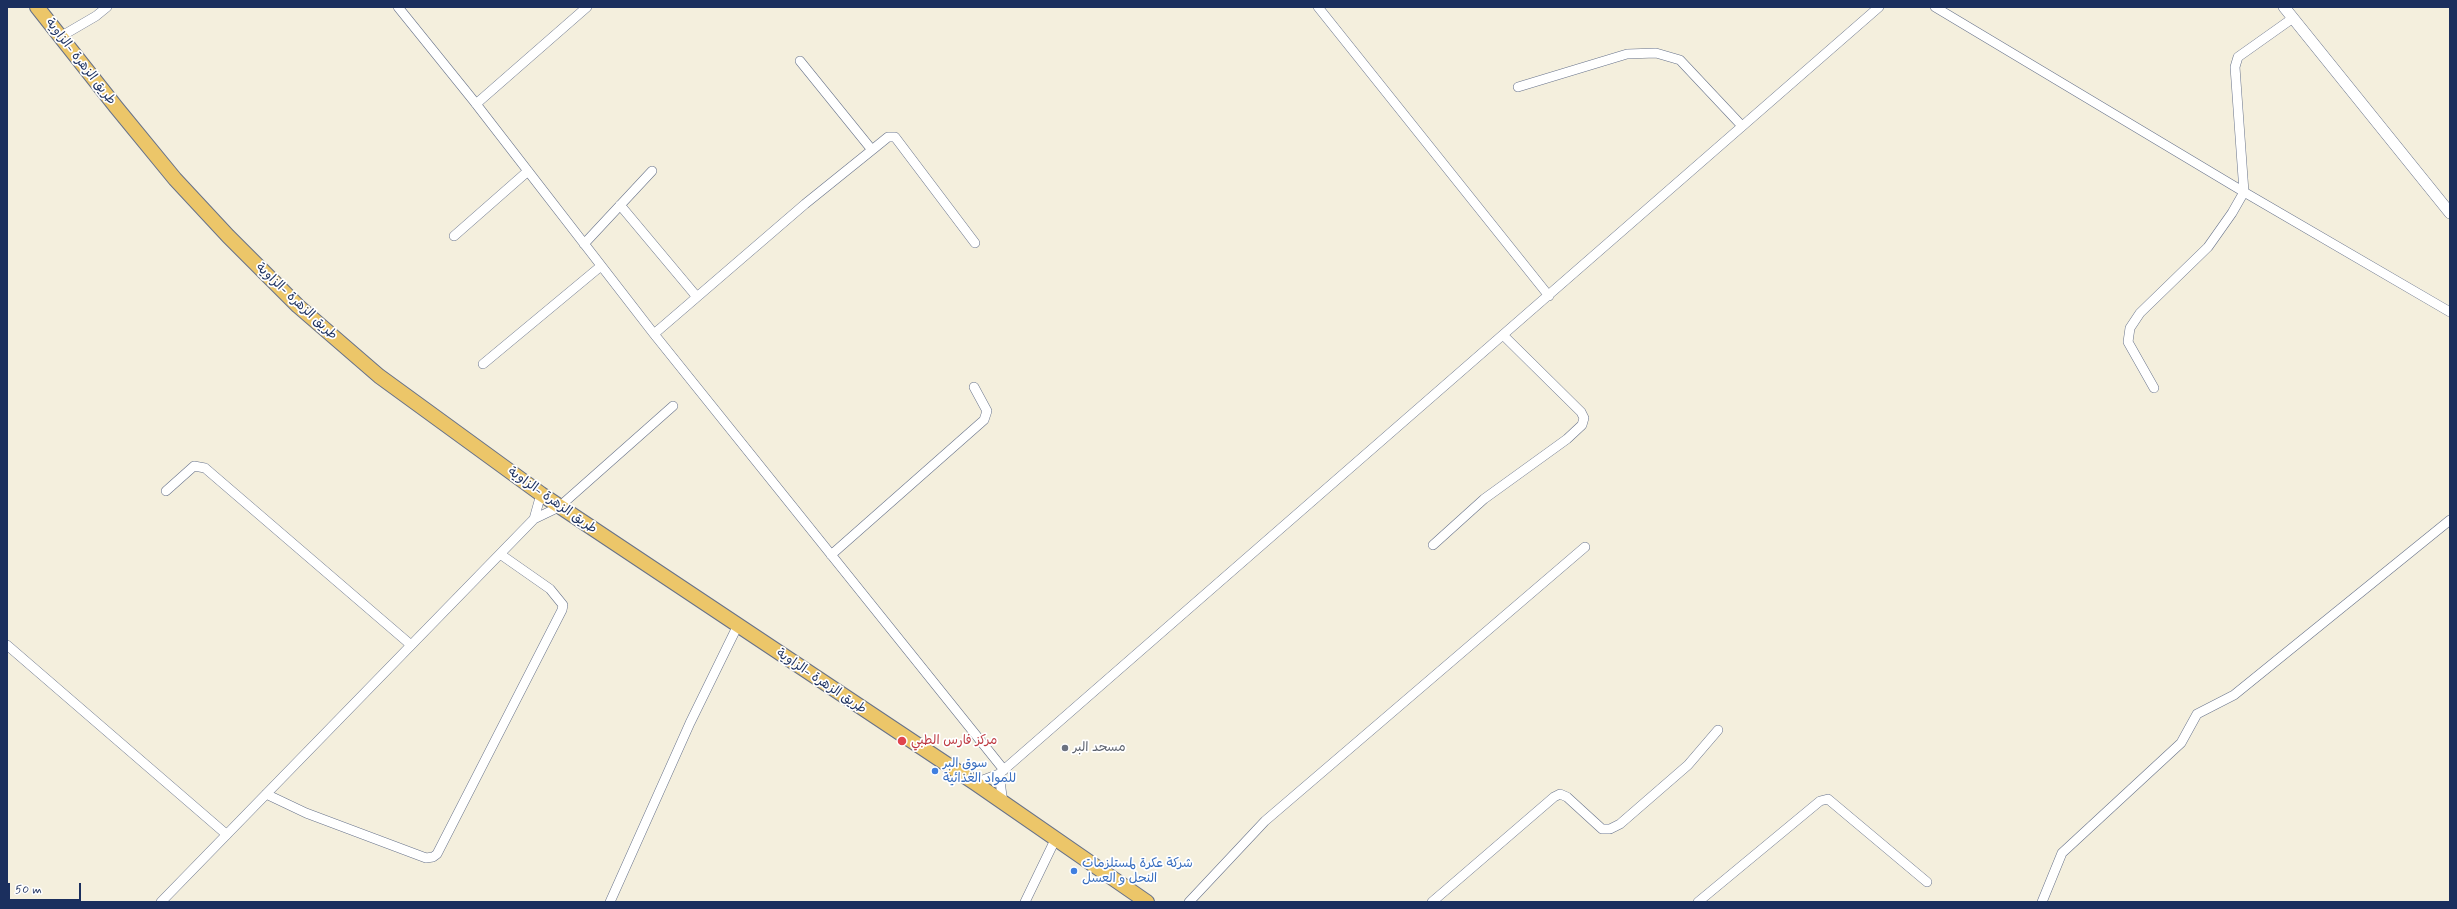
<!DOCTYPE html>
<html>
<head>
<meta charset="utf-8">
<style>
	body { margin:0 }
	#map { position:relative; width:2457px; height:909px; overflow:hidden; background:#f4efdd; font-family:Mynerve,sans-serif }
	canvas { display:block }
	.frame { position:absolute; inset:0; border:8px solid #1b2f5e; pointer-events:none }
	.scale { position:absolute; left:8px; top:883px; width:73px; height:18px; box-sizing:border-box; border:2px solid #1b2f5e; border-top:0; padding-left:5px; font-size:12px; line-height:14px; white-space:nowrap; color:#1b2f5e; -webkit-text-stroke:3px #fff; paint-order:stroke }
</style>
</head>
<body>
<div id="map">
<canvas width="2457" height="909"></canvas>
<div class="frame"></div>
<div class="scale">50 m</div>
</div>
<script>
const g = document.querySelector('canvas').getContext('2d');
g.lineJoin = 'round';
const toPath = rows => new Path2D(rows.map(r => 'M' + r).join(''));
function strokePath(path, color, width, dash) { g.strokeStyle = color; g.lineWidth = width; g.lineCap = dash ? 'butt' : 'round'; g.setLineDash(dash || []); g.stroke(path); }
function label(font, color, halo, rows, align = 'center') {
  g.font = font + ' Mynerve,"Playpen Sans Arabic",sans-serif'; g.lineWidth = 3.5; g.setLineDash([]); g.textBaseline = 'middle'; g.strokeStyle = halo; g.fillStyle = color; for (const [text, x, y, turn = 0] of rows) {
    g.save(); g.translate(x, y); g.rotate((+turn || 0) * Math.PI / 180); g.textAlign = isNaN(turn) ? turn : align; if (halo) g.strokeText(text, 0, 0); g.fillText(text, 0, 0); g.restore();
  }
}
const minor = toPath([
	[398,7,473,100,654,334,1004,770],
	[1318,7,1549,296],
	[1935,7,2244,192,2450,312],
	[60,37,96,16,107,7],
	[1518,87,1627,54,1656,53,1680,60,1742,126],
	[476,104,587,7],
	[872,150,888,137,895,137,975,243],
	[620,205,697,297],
	[454,236,528,171],
	[584,244,652,171],
	[654,334,805,204,872,150,800,61],
	[483,364,601,266],
	[2154,388,2128,342,2130,328,2140,313,2208,247,2232,213,2244,192,2235,67,2238,57,2293,18],
	[166,491,194,466,205,468,411,645],
	[534,519,541,494],
	[1433,545,1484,499,1567,439,1582,425,1584,418,1581,412,1503,335],
	[831,555,984,420,987,411,974,387],
	[7,645,226,834],
	[999,774,1003,803],
	[975,783,999,774,1879,7],
	[266,794,306,813,426,858,433,857,437,854,562,610,563,605,550,589,500,554],
	[161,902,534,519,559,507,673,406],
	[610,902,690,723,737,627],
	[1025,902,1055,840],
	[1189,902,1265,821,1585,547],
	[1432,902,1554,797,1560,794,1567,797,1602,829,1610,829,1620,824,1688,765,1718,730],
	[1698,902,1820,801,1828,799,1927,882],
	[2042,902,2062,853,2181,743,2197,714,2234,695,2450,520]
]);
const tertiary = toPath([
	[2284,7,2450,213]
]);
const primary = toPath([
	[37,7,116,107,175,179,228,236,298,306,379,376,541,494,975,783,1147,902]
]);
const markers = [
	[902,741,5,"#e0444e"],
	[1065,748,4,"#6b7280"],
	[935,771,4,"#3f7fe0"],
	[1074,871,4,"#3f7fe0"]
];
const streetNames = [
	["طريق الزهرة -الزاوية",80,62,52],
	["طريق الزهرة -الزاوية",296,302,43],
	["طريق الزهرة -الزاوية",552,501,35],
	["طريق الزهرة -الزاوية",821,682,34]
];
const healthNames = [
	["مركز فارس الطبي",911,741]
];
const worshipNames = [
	["مسحد البر",1073,748]
];
const shopNames = [
	["سوق البر",943,764],
	["للمواد الغذائية",943,779],
	["شركة عكرة لمستلزمات",1082,864],
	["النحل و العسل",1082,879]
];
strokePath(minor, '#67728a', 10);
strokePath(tertiary, '#67728a', 12);
strokePath(primary, '#67728a', 16);
strokePath(minor, '#fff', 9);
strokePath(tertiary, '#fff', 11);
strokePath(primary, '#ecc669', 14);
for (const [x, y, r, color] of markers) { const dot = new Path2D(); dot.arc(x, y, r, 0, 2 * Math.PI); g.fillStyle = color; g.fill(dot); strokePath(dot, '#fff', 1.5); }
label('13px', '#1b2f5e', '#fff', streetNames);
label('13px', '#be3a42', '#fff', healthNames, 'left');
label('13px', '#5b616d', '#fff', worshipNames, 'left');
label('13px', '#366cbe', '#fff', shopNames, 'left');
</script>
</body>
</html>
